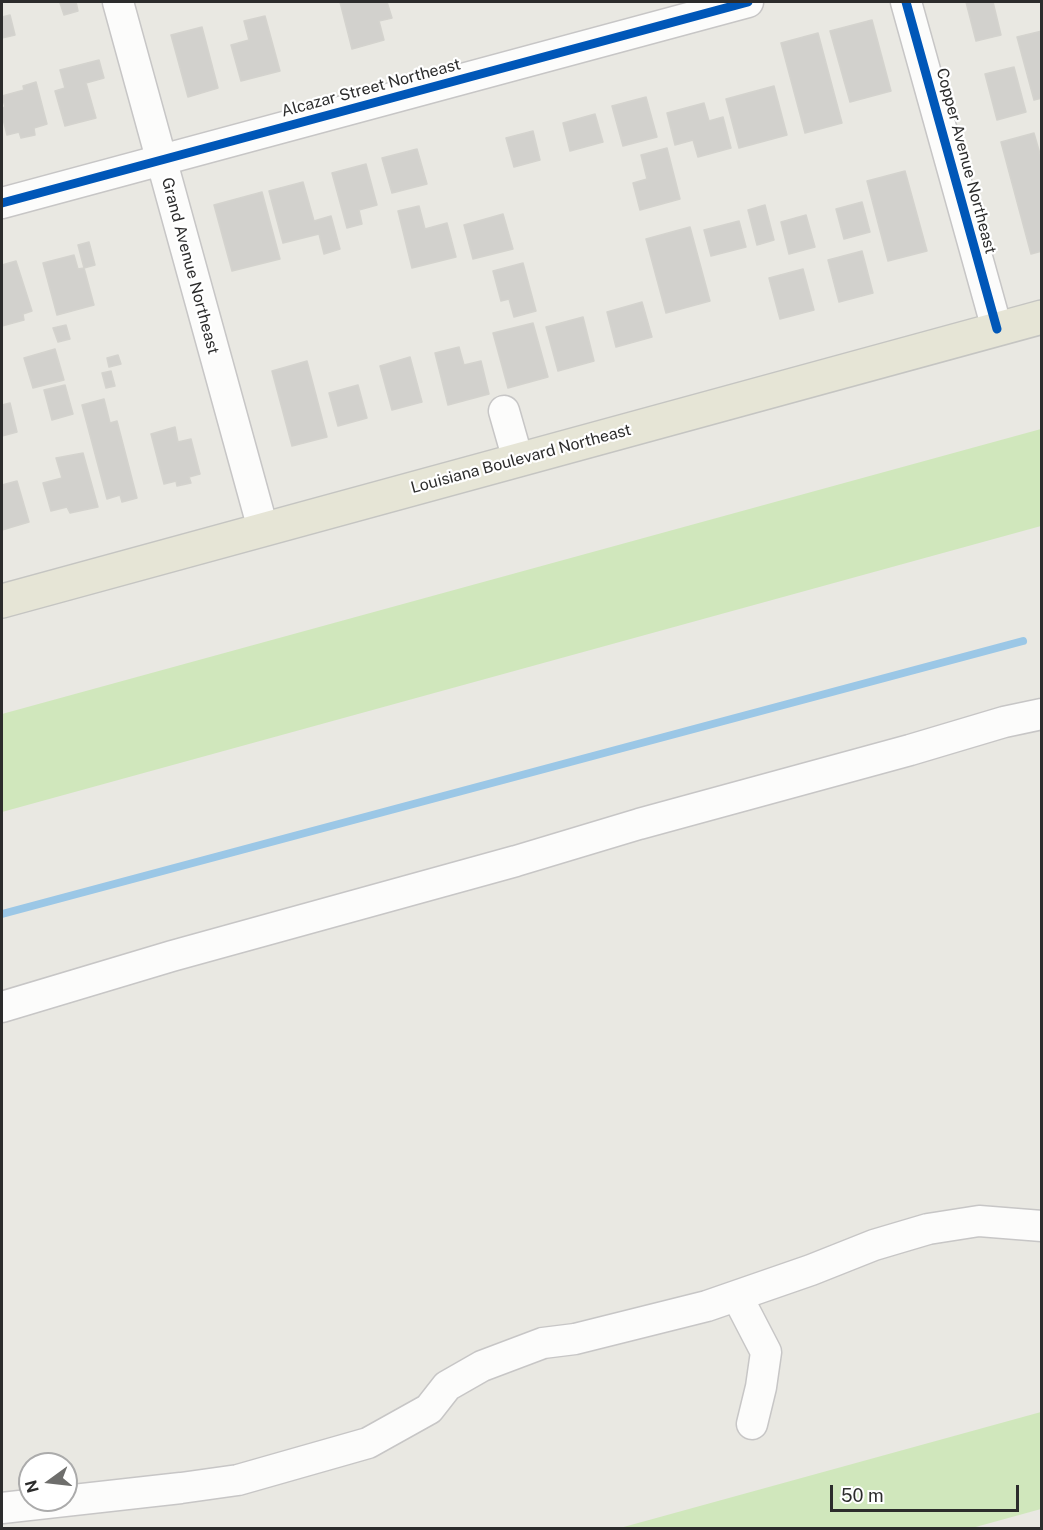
<!DOCTYPE html>
<html>
<head>
<meta charset="utf-8">
<style>
	body { margin:0 }
	#map { position:relative; width:1043px; height:1530px; overflow:hidden; background:#e9e8e2; font-family:"Public Sans",sans-serif }
	canvas { display:block }
	.frame { position:absolute; inset:0; border:3px solid #2c2c2c; pointer-events:none }
	.north { position:absolute; left:18px; top:1452px; width:60px; height:60px; box-sizing:border-box; background:#fff; border:2px solid #ababab; border-radius:50%; rotate:255deg; font-size:16px; font-weight:700; line-height:24px; text-align:center; color:#2c2c2c }
	.north::after { content:''; display:block; margin:auto; width:21px; height:27px; background:#6e6e6c; clip-path:polygon(50% 0,100% 100%,50% 72%,0 100%) }
	.scale { position:absolute; left:830px; top:1485px; width:189px; height:27px; box-sizing:border-box; border:3px solid #2c2c2c; border-top:0; padding-left:8px; font-size:18px; line-height:21px; white-space:nowrap; color:#2c2c2c; -webkit-text-stroke:4px #fff; paint-order:stroke }
</style>
</head>
<body>
<div id="map">
<canvas width="1043" height="1530"></canvas>
<div class="frame"></div>
<div class="north">N</div>
<div class="scale">50 m</div>
</div>
<script>
const g = document.querySelector('canvas').getContext('2d');
g.lineJoin = 'round';
function paint(path, color) { g.fillStyle = color; g.fill(path, 'evenodd'); }
const toPath = rows => new Path2D(rows.map(r => 'M' + r).join(''));
function strokePath(path, color, width, dash) { g.strokeStyle = color; g.lineWidth = width; g.lineCap = dash ? 'butt' : 'round'; g.setLineDash(dash || []); g.stroke(path); }
function label(font, color, halo, rows, align = 'center') {
  g.font = font + ' "Public Sans",sans-serif'; g.lineWidth = 4.5; g.setLineDash([]); g.textBaseline = 'middle'; g.strokeStyle = halo; g.fillStyle = color; for (const [text, x, y, turn = 0] of rows) {
    g.save(); g.translate(x, y); g.rotate((+turn || 0) * Math.PI / 180); g.textAlign = isNaN(turn) ? turn : align; if (halo) g.strokeText(text, 0, 0); g.fillText(text, 0, 0); g.restore();
  }
}
const pitch = toPath([
	[1041,429,1041,526,2,812,2,714],
	[1041,1412,1041,1509,972,1528,620,1528]
]);
const stream = toPath([
	[2,914,1023,641]
]);
const building = toPath([
	[66,2,76,2,78,11,64,15,60,3,66,2],
	[340,2,387,2,392,18,379,21,384,40,352,49,340,2],
	[966,2,993,2,1001,35,976,41,966,2],
	[10,15,15,35,2,38,2,17,10,15],
	[265,16,280,71,241,81,231,45,249,40,244,21,265,16],
	[872,20,891,91,850,102,830,31,872,20],
	[202,27,218,88,188,97,171,35,202,27],
	[1042,31,1042,98,1034,100,1017,37,1042,31],
	[818,33,842,123,805,133,781,43,818,33],
	[99,60,104,78,86,83,96,118,65,126,55,91,65,88,60,70,99,60],
	[1014,67,1026,112,997,120,985,74,1014,67],
	[36,82,47,124,34,128,35,135,21,138,19,132,7,135,2,115,2,108,5,107,2,96,24,90,23,86,36,82],
	[774,86,787,135,739,148,726,99,774,86],
	[646,97,657,137,623,146,612,106,646,97],
	[704,103,709,121,723,117,731,148,698,157,693,140,675,145,667,113,704,103],
	[595,114,603,142,570,151,563,123,595,114],
	[533,131,540,160,514,167,506,138,533,131],
	[1034,133,1042,161,1042,251,1031,254,1001,142,1034,133],
	[667,148,680,199,640,210,633,183,647,179,641,155,667,148],
	[417,149,427,184,392,193,382,158,417,149],
	[366,164,377,205,359,210,362,224,347,228,332,173,366,164],
	[905,171,927,251,888,261,867,181,905,171],
	[303,182,314,221,331,216,340,249,324,254,319,234,283,243,269,191,303,182],
	[262,192,280,259,232,271,214,205,262,192],
	[862,202,870,232,844,239,836,209,862,202],
	[765,205,774,240,757,245,748,210,765,205],
	[419,206,425,229,447,223,456,257,412,268,398,211,419,206],
	[503,214,513,249,473,259,464,225,503,214],
	[806,215,815,247,789,254,781,222,806,215],
	[739,221,746,247,711,256,704,230,739,221],
	[690,227,710,301,666,313,646,239,690,227],
	[89,242,95,265,84,268,78,245,89,242],
	[862,251,873,293,839,302,828,260,862,251],
	[74,255,78,269,84,268,94,305,57,315,43,263,74,255],
	[16,261,32,311,23,314,24,320,2,326,2,265,16,261],
	[523,263,536,311,514,317,509,299,501,301,493,271,523,263],
	[803,269,814,310,780,319,769,278,803,269],
	[642,302,652,337,616,347,607,312,642,302],
	[583,317,594,361,558,371,546,327,583,317],
	[533,323,548,377,508,388,493,333,533,323],
	[66,325,70,339,58,342,53,328,66,325],
	[459,347,464,365,481,361,489,394,448,405,435,353,459,347],
	[55,349,64,380,33,388,24,358,55,349],
	[118,355,121,364,109,367,107,358,118,355],
	[410,357,422,402,392,410,380,366,410,357],
	[307,361,327,437,292,446,272,371,307,361],
	[111,371,115,386,106,388,102,373,111,371],
	[65,385,73,414,52,420,44,390,65,385],
	[358,385,367,418,338,426,329,393,358,385],
	[104,399,110,423,117,421,137,498,122,502,120,495,107,499,82,405,104,399],
	[10,403,17,432,2,436,2,405,10,403],
	[175,427,178,442,191,439,200,474,189,477,191,483,177,486,176,481,164,484,151,434,175,427],
	[83,453,98,507,70,513,67,507,51,511,43,483,62,478,56,458,83,453],
	[17,481,29,522,2,530,2,485,17,481]
]);
const minor = toPath([
	[118,2,263,529],
	[906,2,997,329],
	[2,203,748,2],
	[504,411,518,460],
	[2,1007,172,956,516,861,639,824,910,750,1004,722,1042,714],
	[737,1296,766,1352,761,1387,752,1424],
	[2,1508,181,1488,238,1480,368,1443,429,1409,447,1386,482,1366,543,1343,575,1339,707,1306,811,1270,874,1245,928,1229,979,1221,1042,1226]
]);
const major = toPath([
	[2,601,1042,317]
]);
const cycleway = toPath([
	[906,2,997,329],
	[2,203,748,2]
]);
const streetNames = [
	["Alcazar Street Northeast",371,88,-15],
	["Copper Avenue Northeast",966,161,75],
	["Grand Avenue Northeast",190,266,75],
	["Louisiana Boulevard Northeast",521,459,-15]
];
paint(pitch, '#d0e7bc');
strokePath(stream, '#9bc7e6', 8);
paint(building, '#d2d1cd');
strokePath(building, '#d4d3ce', 1.5);
strokePath(minor, '#c7c6c6', 33);
strokePath(major, '#c5c5c2', 36);
strokePath(minor, '#fcfcfb', 30);
strokePath(major, '#e6e5d6', 33);
strokePath(cycleway, '#0057b8', 9);
label('16px', '#2c2c2c', '#fff', streetNames);
</script>
</body>
</html>
